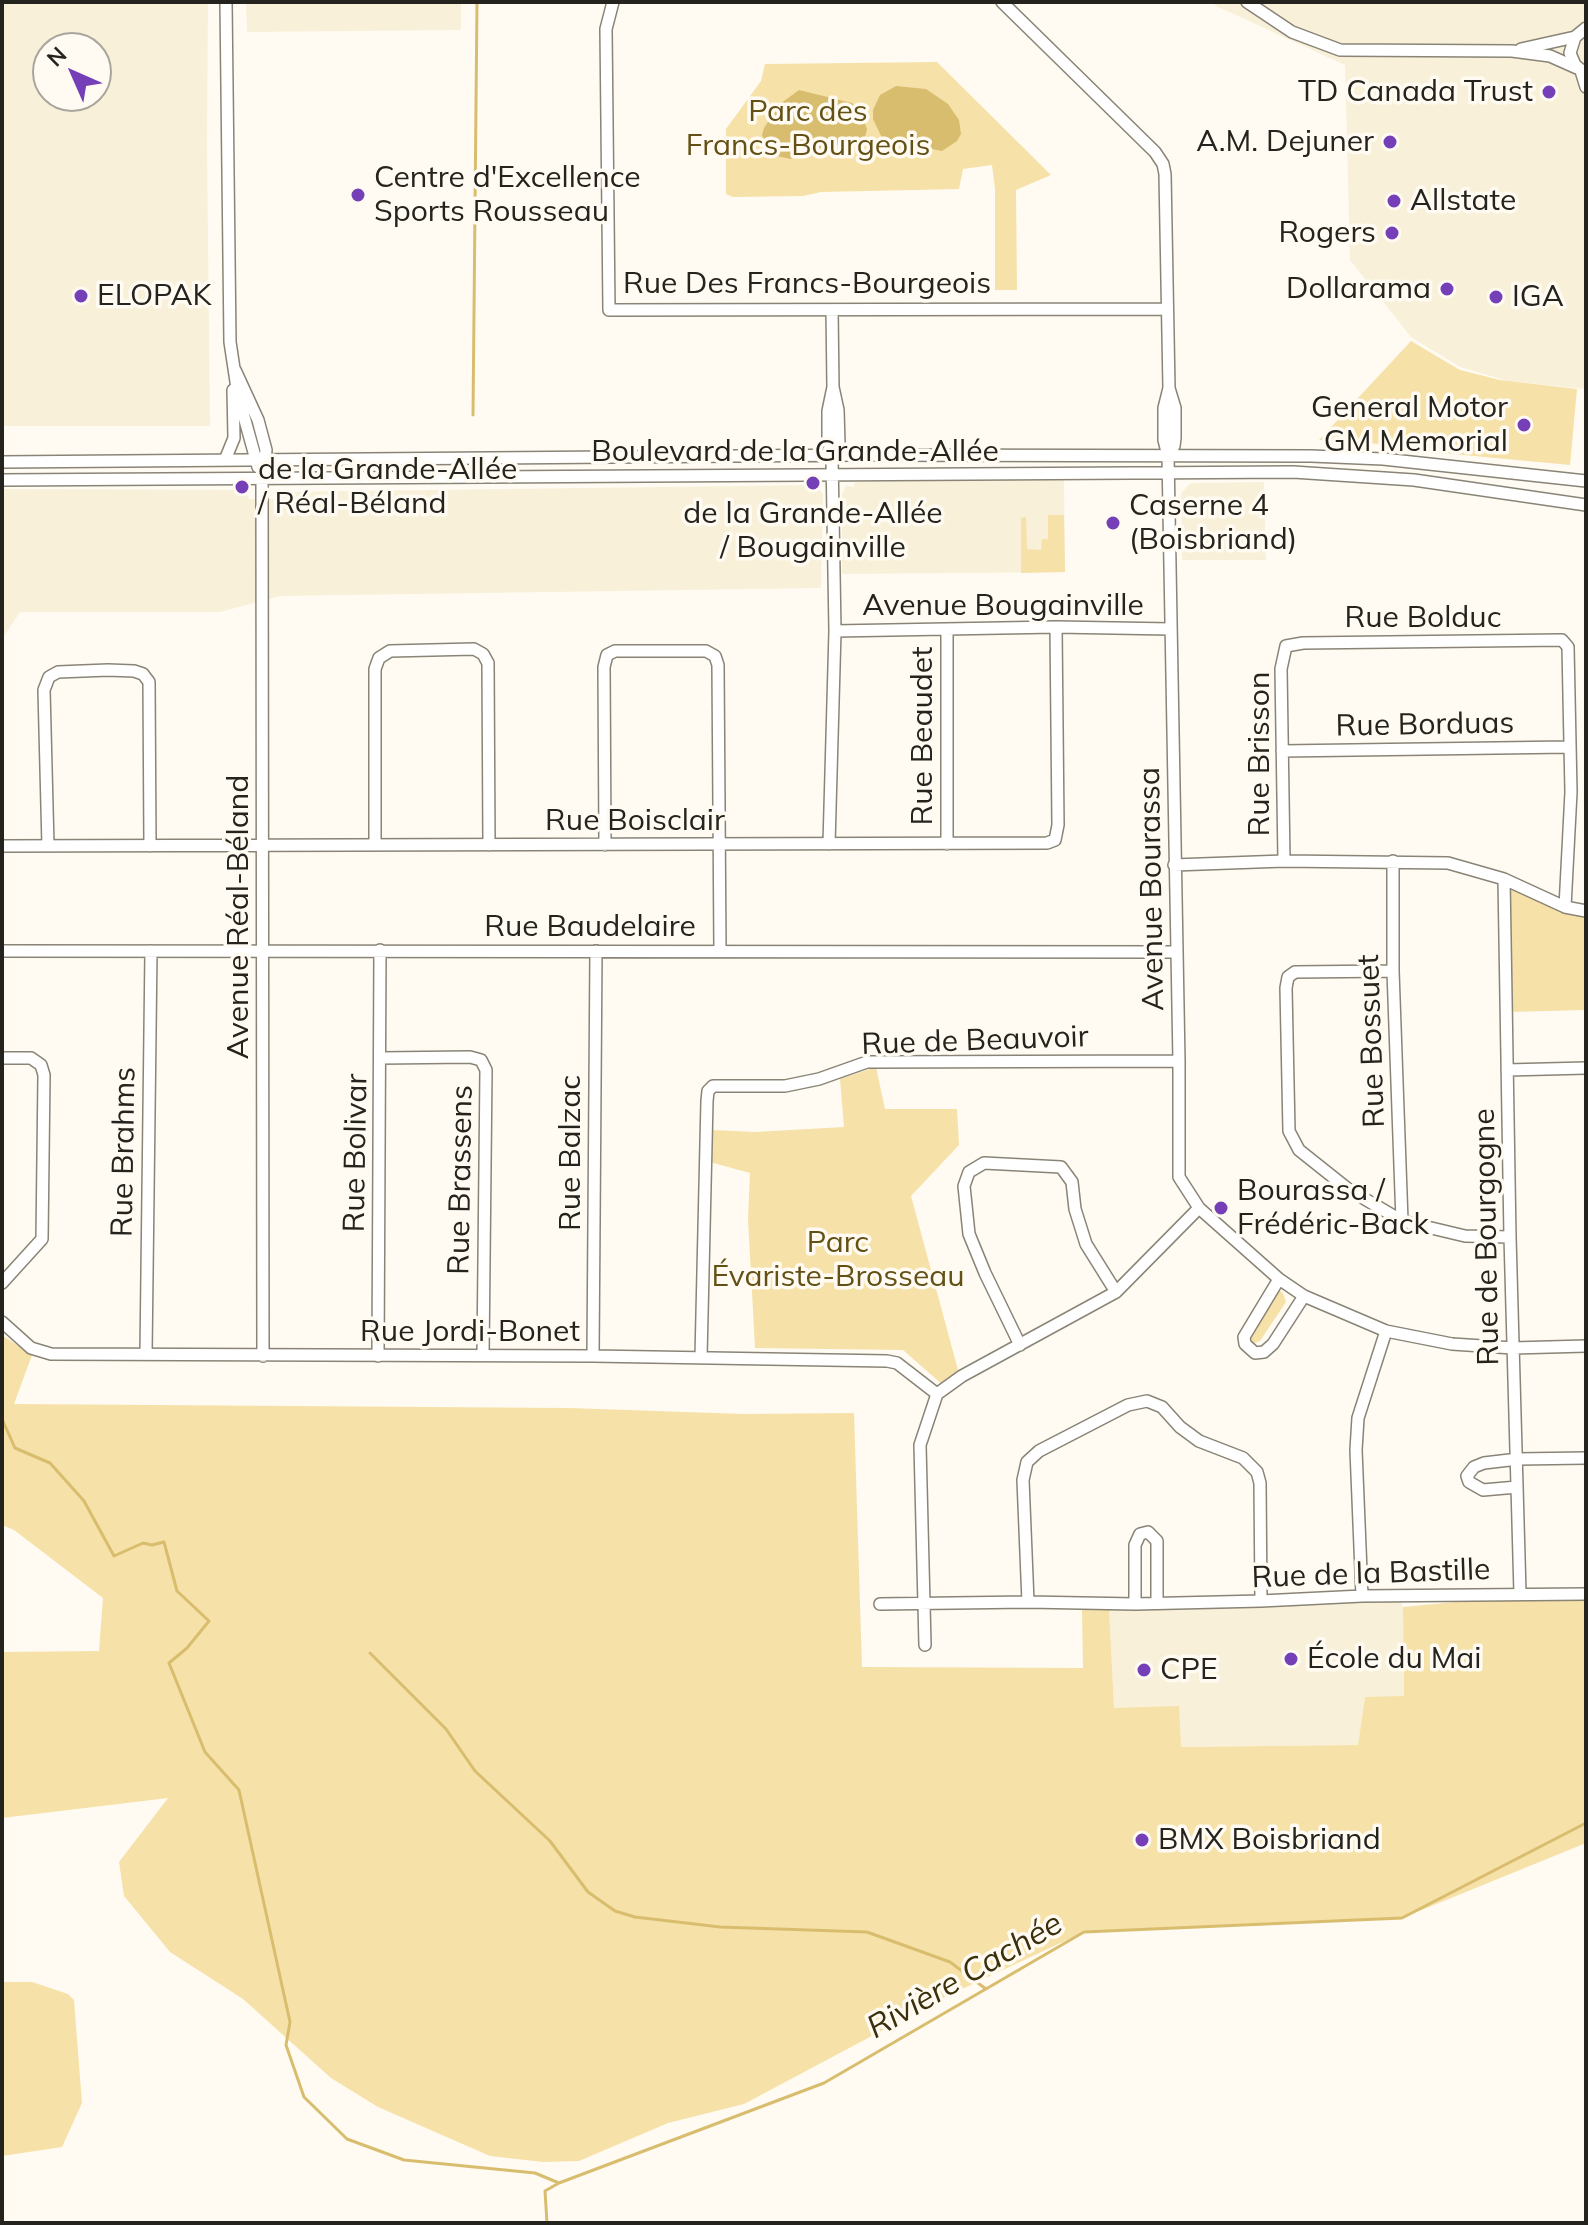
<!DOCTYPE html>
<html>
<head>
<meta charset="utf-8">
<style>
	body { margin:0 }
	#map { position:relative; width:1588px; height:2225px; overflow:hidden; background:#fffbf2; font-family:Mulish,sans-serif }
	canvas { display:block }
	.frame { position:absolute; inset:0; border:4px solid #25231d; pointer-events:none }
	.north { position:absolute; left:32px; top:32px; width:80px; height:80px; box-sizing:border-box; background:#fffbf2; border:2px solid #a8a59d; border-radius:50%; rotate:315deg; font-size:22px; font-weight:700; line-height:32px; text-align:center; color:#25231d }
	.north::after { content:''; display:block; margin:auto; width:28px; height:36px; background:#7540b7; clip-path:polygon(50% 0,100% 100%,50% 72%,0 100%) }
</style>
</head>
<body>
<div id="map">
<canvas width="1588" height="2225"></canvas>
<div class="frame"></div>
<div class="north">N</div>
</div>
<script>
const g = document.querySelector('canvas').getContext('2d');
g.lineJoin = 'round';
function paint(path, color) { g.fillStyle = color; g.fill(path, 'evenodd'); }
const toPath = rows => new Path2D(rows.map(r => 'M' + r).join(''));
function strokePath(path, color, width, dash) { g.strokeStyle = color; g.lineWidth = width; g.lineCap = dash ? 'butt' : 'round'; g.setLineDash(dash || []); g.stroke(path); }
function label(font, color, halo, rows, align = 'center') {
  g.font = font + ' Mulish,sans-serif'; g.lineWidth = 7; g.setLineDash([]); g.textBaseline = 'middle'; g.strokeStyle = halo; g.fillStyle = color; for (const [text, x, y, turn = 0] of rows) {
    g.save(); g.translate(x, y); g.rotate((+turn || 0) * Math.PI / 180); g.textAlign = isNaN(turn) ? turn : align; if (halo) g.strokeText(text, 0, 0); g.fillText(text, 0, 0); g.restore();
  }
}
const built = toPath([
	[2,2,208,2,207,148,210,426,2,426],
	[96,48,96,96,48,96,48,48],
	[246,2,461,2,461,30,247,32],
	[1213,2,1586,2,1586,389,1508,381,1460,367,1411,337,1350,260,1345,65,1216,6],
	[1064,479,1065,572,842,574,842,494,846,485,853,487,855,482],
	[1264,482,1266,560,1182,560,1181,493,1191,483],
	[816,485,823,494,821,588,280,596,220,612,20,612,2,639,2,489,246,490,249,499,275,499,279,492],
	[1401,1602,1403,1607,1404,1697,1365,1697,1358,1745,1180,1747,1114,1709,1109,1607]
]);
const green = toPath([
	[937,62,1051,175,1016,190,1017,290,995,290,995,189,992,165,963,169,959,189,821,192,803,196,733,197,726,194,726,129,761,81,765,64],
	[1411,341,1460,370,1500,380,1577,389,1570,465,1442,453,1395,445,1319,440],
	[1048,515,1064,515,1065,572,1021,573,1021,518,1026,517,1027,549,1041,550,1042,539,1048,539],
	[1504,879,1586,911,1586,1010,1508,1012],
	[876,1067,885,1109,957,1109,959,1145,911,1196,958,1370,944,1386,903,1350,755,1348,748,1219,750,1173,710,1162,712,1130,755,1132,844,1127,840,1079],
	[1278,1290,1283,1293,1286,1302,1260,1341,1252,1344,1247,1340],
	[2,1335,32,1355,14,1404,568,1408,744,1414,854,1413,862,1667,1083,1668,1082,1609,1109,1607,1114,1708,1179,1706,1181,1747,1358,1745,1365,1697,1404,1696,1403,1607,1519,1596,1586,1596,1586,1843,1402,1918,1084,1932,945,1997,744,2104,668,2123,579,2161,543,2162,490,2156,378,2107,331,2078,243,1999,170,1952,124,1896,119,1862,168,1798,2,1818,2,1652,99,1651,103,1598,14,1530,2,1525],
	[2,1982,32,1982,68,1994,74,2000,82,2103,62,2147,2,2156]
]);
const water = toPath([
	[896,86,926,89,948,104,959,120,961,134,957,141,942,151,913,145,897,146,882,138,873,119,873,110,880,95],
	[799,90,852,103,859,108,867,129,865,137,860,142,825,146,791,159,771,155,762,135,764,128,780,104]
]);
const stream = toPath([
	[473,415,477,2],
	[2,1419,15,1448,50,1463,84,1501,114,1556,143,1543,152,1545,164,1542,177,1591,209,1621,187,1648,169,1663,205,1752,239,1790,290,2022,286,2045,304,2097,347,2139,404,2160,535,2173,559,2183],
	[370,1653,446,1729,475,1771,550,1841,588,1892,615,1911,635,1917,720,1927,867,1932,950,1962,986,1989],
	[547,2223,545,2191,559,2183,824,2083,1084,1932,1402,1918,1586,1823]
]);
const minor = toPath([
	[226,2,230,342,238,395,258,467],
	[613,2,606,29,609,310,1167,309],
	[1002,2,1155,152,1163,164,1165,174,1169,388,1164,408,1164,440,1168,456,1179,1061,1179,1177,1199,1208,1279,1279,1304,1296,1386,1331,1452,1344,1513,1348,1586,1346],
	[1247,2,1292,32,1340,50,1512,51,1550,56,1577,68],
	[1586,28,1575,37,1570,53,1575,65,1586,74],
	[1521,49,1575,37],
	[1581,71,1586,87],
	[832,310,833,387,838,410,839,444,832,457],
	[235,370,258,420,266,450,262,479,263,1356],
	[1168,456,1174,446,1175,438,1175,408,1169,388],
	[225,460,234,438,233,390],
	[2,462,857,455,1311,456,1383,459,1586,481],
	[2,480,1293,472,1414,480,1586,505],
	[947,629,947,844],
	[835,631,1056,627,1171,629],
	[1282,751,1568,747],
	[829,844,835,631,832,457,828,437,828,411,833,387],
	[375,845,375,669,379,658,390,651,474,649,483,654,488,663,489,845],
	[605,845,604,667,607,655,615,651,706,651,715,656,718,665,720,951],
	[2,846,1047,843,1055,840,1058,825,1056,627],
	[48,846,44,690,49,677,58,672,108,670,134,671,143,674,149,682,150,846],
	[1284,861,1281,669,1286,646,1303,643,1562,640,1568,647,1571,792,1565,907],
	[1393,861,1393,971,1402,1221],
	[1174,865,1284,861,1448,863,1504,879,1565,907,1586,911],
	[1504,879,1510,1237,1520,1593],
	[2,951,1177,952],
	[1393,971,1295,972,1288,977,1286,988,1289,1131,1299,1150,1348,1189,1402,1221,1465,1236,1510,1237],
	[2,1058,31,1058,41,1065,44,1075,42,1239,2,1283],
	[381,1058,470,1057,481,1060,486,1070,483,1355],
	[1507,1070,1586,1068],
	[1279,1279,1244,1337,1245,1344,1255,1353,1264,1352,1273,1344,1304,1296],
	[2,1322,31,1348,51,1354,593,1356,887,1361,897,1363,937,1394],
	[1020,1345,985,1273,969,1234,964,1186,969,1172,984,1163,1061,1167,1072,1182,1075,1209,1086,1244,1116,1292],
	[146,1354,151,951],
	[378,1356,380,950],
	[593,1356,596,951],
	[701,1357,707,1101,708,1091,713,1086,785,1086,819,1079,867,1062,1179,1061],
	[1517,1487,1483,1490,1469,1482,1467,1476,1474,1467,1484,1463,1518,1459,1586,1458],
	[1362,1596,1356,1450,1358,1418,1386,1331],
	[1028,1602,1023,1480,1027,1462,1039,1451,1128,1405,1147,1401,1162,1407,1180,1427,1199,1441,1243,1458,1257,1472,1260,1483,1261,1601],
	[880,1604,1028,1602,1135,1604,1261,1601,1362,1596,1586,1594],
	[1135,1604,1135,1545,1140,1534,1148,1532,1157,1541,1157,1603],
	[925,1645,920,1445,937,1394,962,1376,1116,1292,1199,1208]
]);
const markers = [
	[1549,92,8,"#7540b7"],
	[1390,142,8,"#7540b7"],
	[358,195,8,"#7540b7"],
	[1394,201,8,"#7540b7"],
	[1392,233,8,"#7540b7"],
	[1447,289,8,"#7540b7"],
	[81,296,8,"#7540b7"],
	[1496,297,8,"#7540b7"],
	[1524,425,8,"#7540b7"],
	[813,483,8,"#7540b7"],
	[242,487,8,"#7540b7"],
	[1113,523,8,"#7540b7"],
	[1221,1208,8,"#7540b7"],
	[1291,1659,8,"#7540b7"],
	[1144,1670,8,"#7540b7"],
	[1142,1840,8,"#7540b7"]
];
const poiNames = [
	["TD Canada Trust",1533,92,"right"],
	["A.M. Dejuner",1374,142,"right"],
	["Centre d'Excellence",374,178],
	["Sports Rousseau",374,212],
	["Allstate",1410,201],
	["Rogers",1376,233,"right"],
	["Dollarama",1431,289,"right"],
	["ELOPAK",97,296],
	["IGA",1512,297],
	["General Motor",1508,408,"right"],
	["GM Memorial",1508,442,"right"],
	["de la Grande-Allée",258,470],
	["/ Réal-Béland",258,504],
	["Caserne 4",1129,506],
	["(Boisbriand)",1129,540],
	["de la Grande-Allée",813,514,"center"],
	["/ Bougainville",813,548,"center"],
	["Bourassa /",1237,1191],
	["Frédéric-Back",1237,1225],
	["École du Mai",1307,1659],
	["CPE",1160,1670],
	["BMX Boisbriand",1158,1840]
];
const parkNames = [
	["Parc des",808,112],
	["Francs-Bourgeois",808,146],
	["Parc",838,1243],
	["Évariste-Brosseau",838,1277]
];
const streetNames = [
	["Rue Des Francs-Bourgeois",807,284],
	["Boulevard de la Grande-Allée",795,452],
	["Avenue Bougainville",1003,606],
	["Rue Bolduc",1423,618],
	["Rue Borduas",1425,725,-1],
	["Rue Beaudet",923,736,-90],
	["Rue Brisson",1260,754,-90],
	["Rue Boisclair",635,821],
	["Avenue Bourassa",1152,889,-91],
	["Avenue Réal-Béland",239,917,-90],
	["Rue Baudelaire",590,927],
	["Rue de Beauvoir",975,1041,-2],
	["Rue Bossuet",1372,1041,-92],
	["Rue Brahms",124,1152,-89],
	["Rue Bolivar",356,1153,-89],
	["Rue Balzac",571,1153,-90],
	["Rue Brassens",461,1180,-89],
	["Rue de Bourgogne",1487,1237,-91],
	["Rue Jordi-Bonet",470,1332],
	["Rue de la Bastille",1371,1574,-2]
];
const waterNames = [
	["Rivière Cachée",965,1976,-30]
];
paint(built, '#f8f0d9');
paint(green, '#f6e1a8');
paint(water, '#d9bd6f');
strokePath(stream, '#d9bd6f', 3);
strokePath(minor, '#898476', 14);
strokePath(minor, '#fff', 11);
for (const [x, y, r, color] of markers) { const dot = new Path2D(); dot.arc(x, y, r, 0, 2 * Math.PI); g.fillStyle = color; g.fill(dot); strokePath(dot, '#fffbf2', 3); }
label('30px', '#25231d', '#fffbf2', poiNames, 'left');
label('30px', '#635015', '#fffbf2', parkNames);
label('30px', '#25231d', '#fffbf2', streetNames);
label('italic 32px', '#3b2f0c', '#fffbf2', waterNames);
</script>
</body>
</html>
